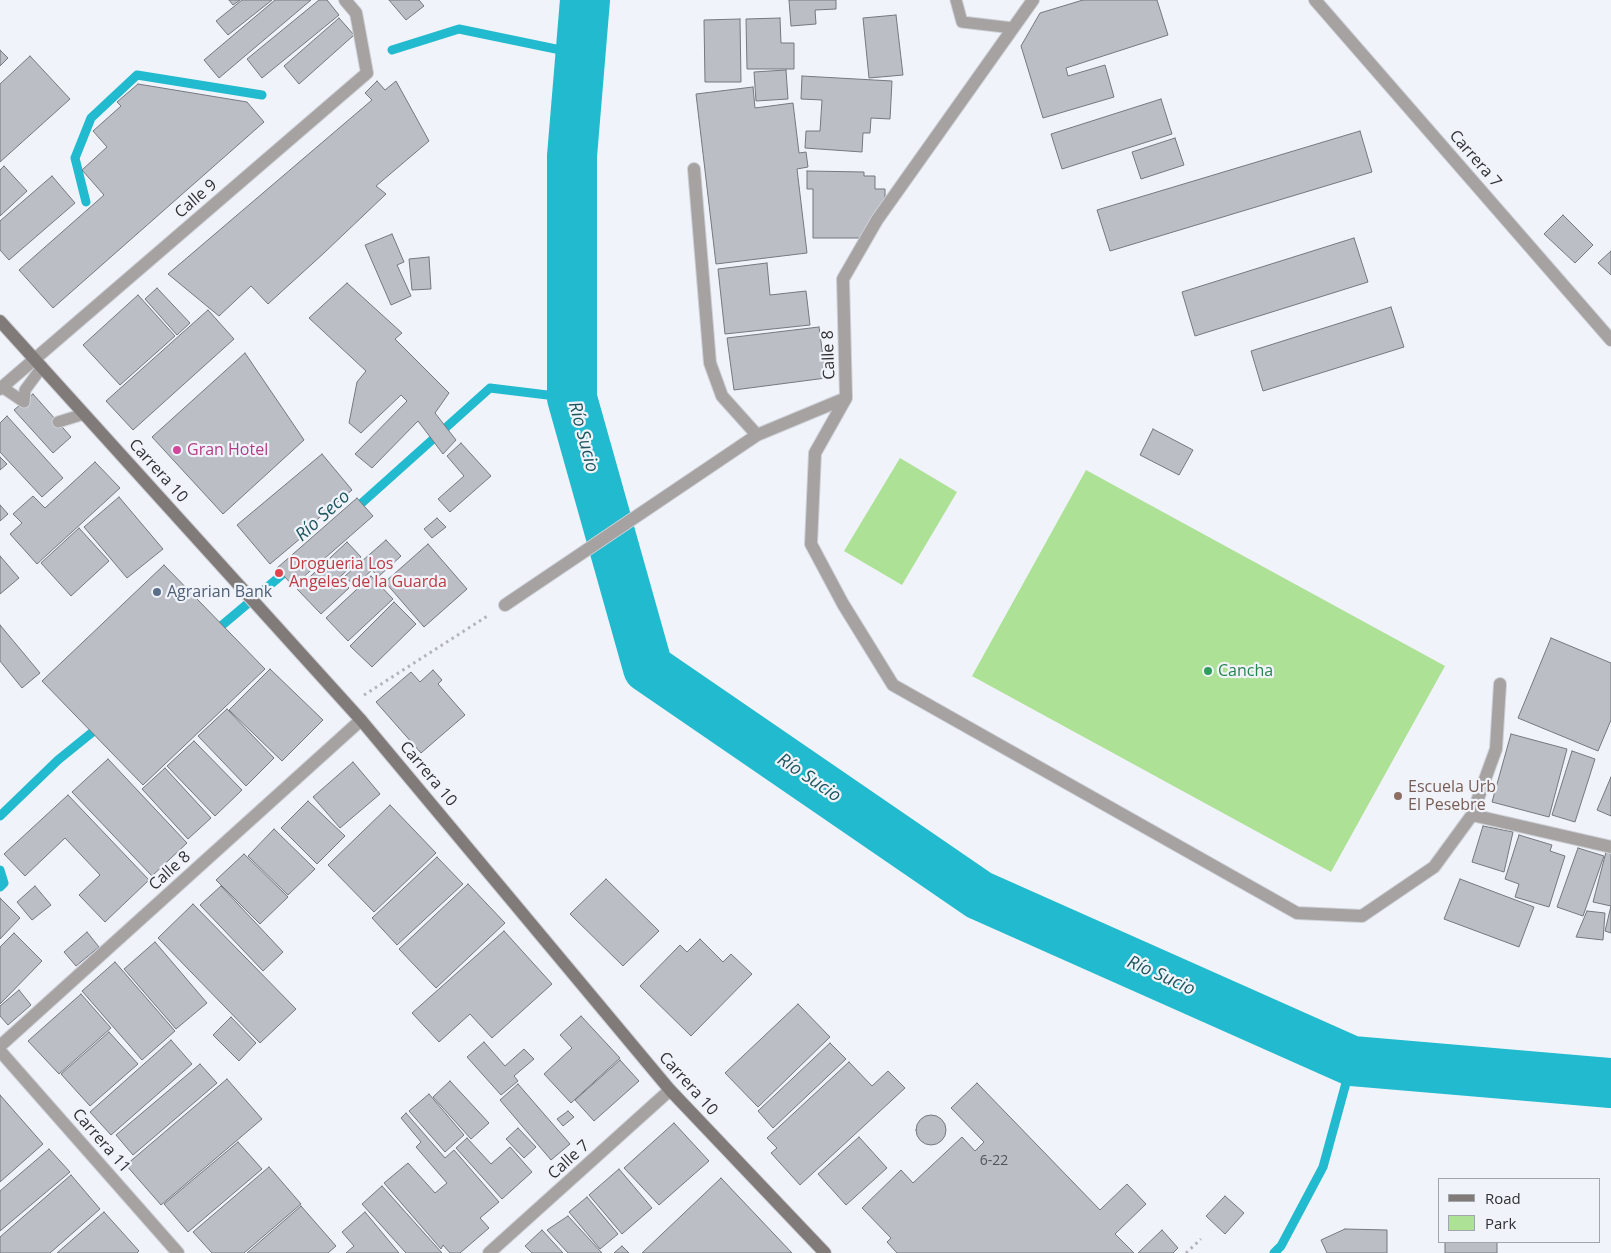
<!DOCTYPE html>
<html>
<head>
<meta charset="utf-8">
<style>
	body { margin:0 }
	#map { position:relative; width:1611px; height:1253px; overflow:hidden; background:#f0f3fa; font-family:"Open Sans",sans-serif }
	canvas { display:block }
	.legend { position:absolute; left:1438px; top:1178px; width:162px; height:65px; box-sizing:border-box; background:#f0f3fa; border:1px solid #a2a5aa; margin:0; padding:6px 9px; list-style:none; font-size:15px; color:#2e3032 }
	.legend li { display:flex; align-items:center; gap:10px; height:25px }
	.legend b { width:25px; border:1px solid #a2a5aa }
</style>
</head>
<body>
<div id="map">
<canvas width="1611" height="1253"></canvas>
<ul class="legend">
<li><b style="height:6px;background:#807b79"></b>Road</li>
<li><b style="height:14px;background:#ade196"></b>Park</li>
</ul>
</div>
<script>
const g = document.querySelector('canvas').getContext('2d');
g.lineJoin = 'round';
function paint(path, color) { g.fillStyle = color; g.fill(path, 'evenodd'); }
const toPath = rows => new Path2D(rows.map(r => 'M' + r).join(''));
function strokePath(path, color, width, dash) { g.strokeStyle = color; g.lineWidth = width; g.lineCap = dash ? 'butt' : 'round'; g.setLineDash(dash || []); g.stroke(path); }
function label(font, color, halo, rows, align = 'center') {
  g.font = font + ' "Open Sans",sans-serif'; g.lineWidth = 4.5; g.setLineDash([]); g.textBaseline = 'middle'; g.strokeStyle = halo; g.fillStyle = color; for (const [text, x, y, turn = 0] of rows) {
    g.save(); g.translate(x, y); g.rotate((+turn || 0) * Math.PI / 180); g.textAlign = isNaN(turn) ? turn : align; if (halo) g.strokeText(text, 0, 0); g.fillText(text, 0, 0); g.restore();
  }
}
const green = toPath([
	[900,458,957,492,902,585,844,551],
	[1086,470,1445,666,1331,872,972,676]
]);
const stream = toPath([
	[392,50,459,29,580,54],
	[86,202,75,158,91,118,137,75,262,95],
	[354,510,490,388,572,398],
	[214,632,290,568],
	[0,816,58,760,100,726],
	[0,870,4,883,0,887],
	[1274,1253,1281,1246,1323,1167,1352,1061]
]);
const river = toPath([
	[585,0,572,156,572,398,648,668,979,895,1352,1061,1611,1083]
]);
const building = toPath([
	[229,0,240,0,233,5,229,0],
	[242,0,272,0,228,35,216,21,242,0],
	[275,0,311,0,219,78,204,60,275,0],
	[319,0,327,0,339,15,262,78,247,59,319,0],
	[389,0,419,0,424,6,406,20,389,0],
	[789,0,836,0,836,9,815,10,816,24,791,26,789,0],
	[1083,0,1157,0,1168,35,1066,68,1068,76,1105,65,1114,97,1043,118,1021,46,1040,13,1083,0],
	[896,15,903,75,869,78,863,18,896,15],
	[339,18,354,35,299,84,284,66,339,18],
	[780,18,781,43,794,43,794,69,747,69,746,19,780,18],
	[740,19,741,82,705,82,704,20,740,19],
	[0,50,8,58,0,66,0,50],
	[30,56,70,99,0,162,0,84,30,56],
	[786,70,788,99,756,101,754,72,786,70],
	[802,76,892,81,890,119,871,118,870,133,863,133,862,152,805,148,806,131,820,131,822,100,801,99,802,76],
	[377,81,385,90,396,81,429,141,376,186,386,194,324,253,268,304,251,286,219,316,168,274,372,100,365,93,377,81],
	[138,84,247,102,264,122,53,308,19,270,104,195,82,170,107,147,93,131,121,106,117,102,138,84],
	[753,87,755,108,793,103,799,153,806,152,808,167,797,169,807,253,716,264,696,94,753,87],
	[1161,99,1172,134,1062,169,1051,134,1161,99],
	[1360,131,1372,172,1110,251,1097,210,1360,131],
	[1175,138,1184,165,1141,179,1132,152,1175,138],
	[4,166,27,191,0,216,0,170,4,166],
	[807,171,864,172,864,176,875,176,875,189,885,189,885,199,861,238,813,238,813,189,807,189,807,171],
	[52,176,75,203,9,260,0,250,0,221,52,176],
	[1563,215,1593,245,1575,263,1544,234,1563,215],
	[392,234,404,262,397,265,411,296,391,305,365,245,392,234],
	[1354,238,1368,282,1195,336,1182,292,1354,238],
	[1611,251,1611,275,1598,263,1611,251],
	[429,257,431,289,412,290,409,259,429,257],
	[767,263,770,295,806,291,810,325,725,334,718,269,767,263],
	[347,283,402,333,395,339,449,393,435,413,456,440,443,454,418,421,372,468,355,454,407,401,401,395,361,433,349,423,357,382,366,371,309,318,347,283],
	[157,288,190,323,177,335,145,299,157,288],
	[138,295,175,336,120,385,83,345,138,295],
	[1391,307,1404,347,1263,391,1251,351,1391,307],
	[208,310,234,339,133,430,106,401,208,310],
	[819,327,826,378,734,390,727,338,819,327],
	[245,353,304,440,223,514,152,437,245,353],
	[33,394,71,437,53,453,14,410,33,394],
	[7,416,63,478,42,497,0,452,0,423,7,416],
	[1153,429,1193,450,1179,475,1140,455,1153,429],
	[461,443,491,476,450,512,438,499,464,476,447,456,461,443],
	[322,454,352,490,306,529,308,532,270,564,237,525,322,454],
	[0,457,7,464,0,470,0,457],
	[95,462,120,488,37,564,10,534,22,523,13,514,33,496,45,508,95,462],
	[119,497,163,549,127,578,84,527,119,497],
	[357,498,373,516,293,586,277,568,357,498],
	[0,505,8,514,0,521,0,505],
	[437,518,446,527,432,538,424,529,437,518],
	[79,528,109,561,71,596,41,563,79,528],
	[386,540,401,556,378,577,372,570,354,586,345,576,386,540],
	[347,542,361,557,339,578,349,588,321,614,297,589,347,542],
	[428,544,467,589,424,627,385,582,428,544],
	[0,556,19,578,0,594,0,556],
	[164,565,265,669,143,785,42,681,164,565],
	[371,576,393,599,348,641,326,618,371,576],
	[394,602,416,624,372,667,350,646,394,602],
	[0,625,40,673,22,688,0,661,0,625],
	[1551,638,1611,663,1611,720,1598,751,1518,718,1551,638],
	[270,669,323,720,282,761,229,710,270,669],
	[433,670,442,680,438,684,465,715,421,753,376,702,411,672,420,682,433,670],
	[227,709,274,758,246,786,198,736,227,709],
	[1511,734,1567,749,1549,817,1492,802,1511,734],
	[194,741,242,790,215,816,167,766,194,741],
	[1572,751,1595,759,1575,822,1552,815,1572,751],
	[108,759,187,843,152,876,72,792,108,759],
	[353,762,380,794,340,828,313,797,353,762],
	[165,768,211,818,188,839,142,789,165,768],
	[1611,777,1611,816,1597,810,1611,777],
	[68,795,149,880,105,922,79,895,100,875,65,838,25,876,4,854,68,795],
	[308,801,345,836,317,864,281,828,308,801],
	[390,805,436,853,374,912,328,865,390,805],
	[1483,826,1513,832,1504,872,1472,862,1483,826],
	[274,829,315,869,288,895,248,856,274,829],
	[1519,835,1552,845,1550,851,1565,856,1549,907,1515,897,1519,884,1505,879,1519,835],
	[1578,848,1604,856,1583,916,1557,907,1578,848],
	[1606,852,1611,853,1611,933,1605,931,1611,906,1593,902,1606,852],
	[244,854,288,897,260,924,216,880,244,854],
	[437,857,463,884,397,945,372,918,437,857],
	[606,879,659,931,623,966,570,914,606,879],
	[1460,879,1534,907,1519,947,1444,919,1460,879],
	[468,884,505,923,436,988,399,949,468,884],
	[35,886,51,905,32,920,17,902,35,886],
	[221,886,283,952,263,971,200,905,221,886],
	[0,898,20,918,0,939,0,898],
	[193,904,296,1009,260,1043,158,938,193,904],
	[1587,911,1605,913,1603,940,1576,937,1587,911],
	[504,931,552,984,492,1038,470,1014,439,1042,412,1013,504,931],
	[87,932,99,947,76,966,64,952,87,932],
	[14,933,42,961,0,1004,0,947,14,933],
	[700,939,723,962,731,954,752,974,691,1036,640,986,680,945,687,952,700,939],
	[155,942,207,1003,176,1029,124,969,155,942],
	[115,962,175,1031,142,1060,82,991,115,962],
	[19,990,31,1005,8,1025,0,1016,0,1006,19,990],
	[81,994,111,1028,59,1074,28,1041,81,994],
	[798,1004,830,1037,758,1107,725,1073,798,1004],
	[581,1016,620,1058,571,1103,544,1074,572,1048,560,1035,581,1016],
	[231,1017,256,1043,239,1061,213,1035,231,1017],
	[109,1032,138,1064,90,1106,61,1074,109,1032],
	[171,1040,192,1064,111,1135,90,1112,171,1040],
	[484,1042,505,1066,524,1049,534,1059,514,1076,518,1081,501,1095,467,1057,484,1042],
	[830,1043,846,1059,773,1128,758,1111,830,1043],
	[620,1060,639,1081,594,1121,575,1100,620,1060],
	[849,1062,872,1086,888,1071,905,1088,800,1185,771,1153,777,1148,767,1138,849,1062],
	[200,1064,217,1083,133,1155,116,1135,200,1064],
	[227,1079,262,1119,161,1205,126,1165,227,1079],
	[450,1081,489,1123,471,1139,433,1097,450,1081],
	[977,1083,1100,1210,1127,1184,1146,1204,1115,1234,1134,1253,897,1253,887,1242,891,1238,862,1208,901,1170,913,1183,962,1137,975,1151,984,1142,951,1108,977,1083],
	[518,1084,570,1144,551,1160,500,1100,518,1084],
	[429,1094,464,1135,445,1152,409,1111,429,1094],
	[0,1095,43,1144,0,1182,0,1095],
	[568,1111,574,1117,563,1126,557,1119,568,1111],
	[406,1113,445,1158,454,1150,499,1202,480,1218,489,1228,460,1253,450,1253,443,1245,441,1249,384,1183,408,1163,435,1193,447,1183,416,1147,421,1142,401,1118,406,1113],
	'916 1130a15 15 0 1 1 30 0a15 15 0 1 1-30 0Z',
	[674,1123,709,1161,659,1205,624,1168,674,1123],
	[518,1128,536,1147,524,1158,506,1139,518,1128],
	[859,1137,887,1168,846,1205,818,1174,859,1137],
	[467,1138,491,1164,510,1147,532,1172,502,1199,456,1148,467,1138],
	[238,1142,262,1169,188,1232,164,1204,238,1142],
	[49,1149,70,1172,0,1231,0,1191,49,1149],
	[269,1167,301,1204,244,1253,212,1253,193,1232,269,1167],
	[619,1169,652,1208,622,1234,589,1195,619,1169],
	[71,1175,100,1209,50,1253,0,1253,0,1237,71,1175],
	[721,1178,792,1253,642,1253,721,1178],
	[382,1186,442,1253,406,1253,362,1204,382,1186],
	[1225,1196,1244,1213,1225,1234,1206,1216,1225,1196],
	[587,1197,618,1234,600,1249,569,1212,587,1197],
	[301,1206,336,1246,328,1253,247,1253,301,1206],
	[104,1212,139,1251,137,1253,57,1253,104,1212],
	[365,1212,399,1253,346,1253,354,1246,342,1232,365,1212],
	[568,1216,602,1253,568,1253,547,1230,568,1216],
	[1345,1229,1387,1230,1387,1253,1327,1253,1321,1240,1345,1229],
	[542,1230,563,1253,532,1253,525,1246,542,1230],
	[1162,1230,1178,1248,1173,1253,1138,1253,1162,1230],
	[1445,1242,1497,1242,1497,1253,1445,1253,1445,1242],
	[622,1246,629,1253,614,1253,622,1246]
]);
const path = toPath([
	[364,695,489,615],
	[1186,1253,1201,1239]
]);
const lane = toPath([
	[956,0,962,22,1013,28],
	[2,387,24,402],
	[24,402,25,390,42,367],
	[58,422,84,414]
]);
const street = toPath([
	[1315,0,1611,340],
	[694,169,710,363,722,396,757,435],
	[0,389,367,73,356,13,345,0],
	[846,398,815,453,811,544,843,604,893,685,1297,913,1362,916,1434,867,1472,815,1496,749,1500,684],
	[846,398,843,279,877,220,1033,0],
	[505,605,757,435,846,398],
	[1472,815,1611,847],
	[0,1046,361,720],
	[0,1051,178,1253],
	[489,1253,670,1090]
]);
const secondary = toPath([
	[0,321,361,720,670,1090,825,1253]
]);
const markers = [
	[177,450,5,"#d1479c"],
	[279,573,5,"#e0444e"],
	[157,592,5,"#5c6f8a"],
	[1208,671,5,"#2e9e5b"],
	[1398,796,5,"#8d6e63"]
];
const numberNames = [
	["6-22",994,1161]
];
const streetNames = [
	["Carrera 7",1475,159,49],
	["Calle 9",196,199,-41],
	["Calle 8",829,355,-92],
	["Carrera 10",158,471,48],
	["Carrera 10",428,774,50],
	["Calle 8",170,871,-42],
	["Carrera 10",688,1084,48],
	["Carrera 11",101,1141,49],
	["Calle 7",569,1160,-42]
];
const hotelNames = [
	["Gran Hotel",187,450]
];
const healthNames = [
	["Drogueria Los",289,564],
	["Angeles de la Guarda",289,582]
];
const serviceNames = [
	["Agrarian Bank",167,592]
];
const leisureNames = [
	["Cancha",1218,671]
];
const educationNames = [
	["Escuela Urb",1408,787],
	["El Pesebre",1408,805]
];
const waterNames = [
	["Río Sucio",583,437,75],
	["Río Seco",323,516,-42],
	["Río Sucio",809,778,34],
	["Río Sucio",1161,976,24]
];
paint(green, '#ade196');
strokePath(stream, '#21bace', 9);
strokePath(river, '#21bace', 50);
paint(building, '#bbbec5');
strokePath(building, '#75787e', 1);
strokePath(lane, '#cdd0d6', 13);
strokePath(street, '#cdd0d6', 14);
strokePath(secondary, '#cdd0d6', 14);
strokePath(path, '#b2b4ba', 3, [2.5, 4]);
strokePath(lane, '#a5a2a1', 11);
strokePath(street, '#a5a2a1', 12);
strokePath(secondary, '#807b79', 12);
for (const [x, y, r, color] of markers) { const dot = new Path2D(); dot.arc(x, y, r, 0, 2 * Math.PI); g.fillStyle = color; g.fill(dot); strokePath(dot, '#f0f3fa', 2); }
label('14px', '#515457', null, numberNames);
label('16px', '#2e3032', '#f0f3fa', streetNames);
label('16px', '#b23c85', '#f0f3fa', hotelNames, 'left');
label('16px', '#be3a42', '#f0f3fa', healthNames, 'left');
label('16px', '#4e5e75', '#f0f3fa', serviceNames, 'left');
label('16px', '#27864d', '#f0f3fa', leisureNames, 'left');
label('16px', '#785e54', '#f0f3fa', educationNames, 'left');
label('italic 18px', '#1c565e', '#f0f3fa', waterNames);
</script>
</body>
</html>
